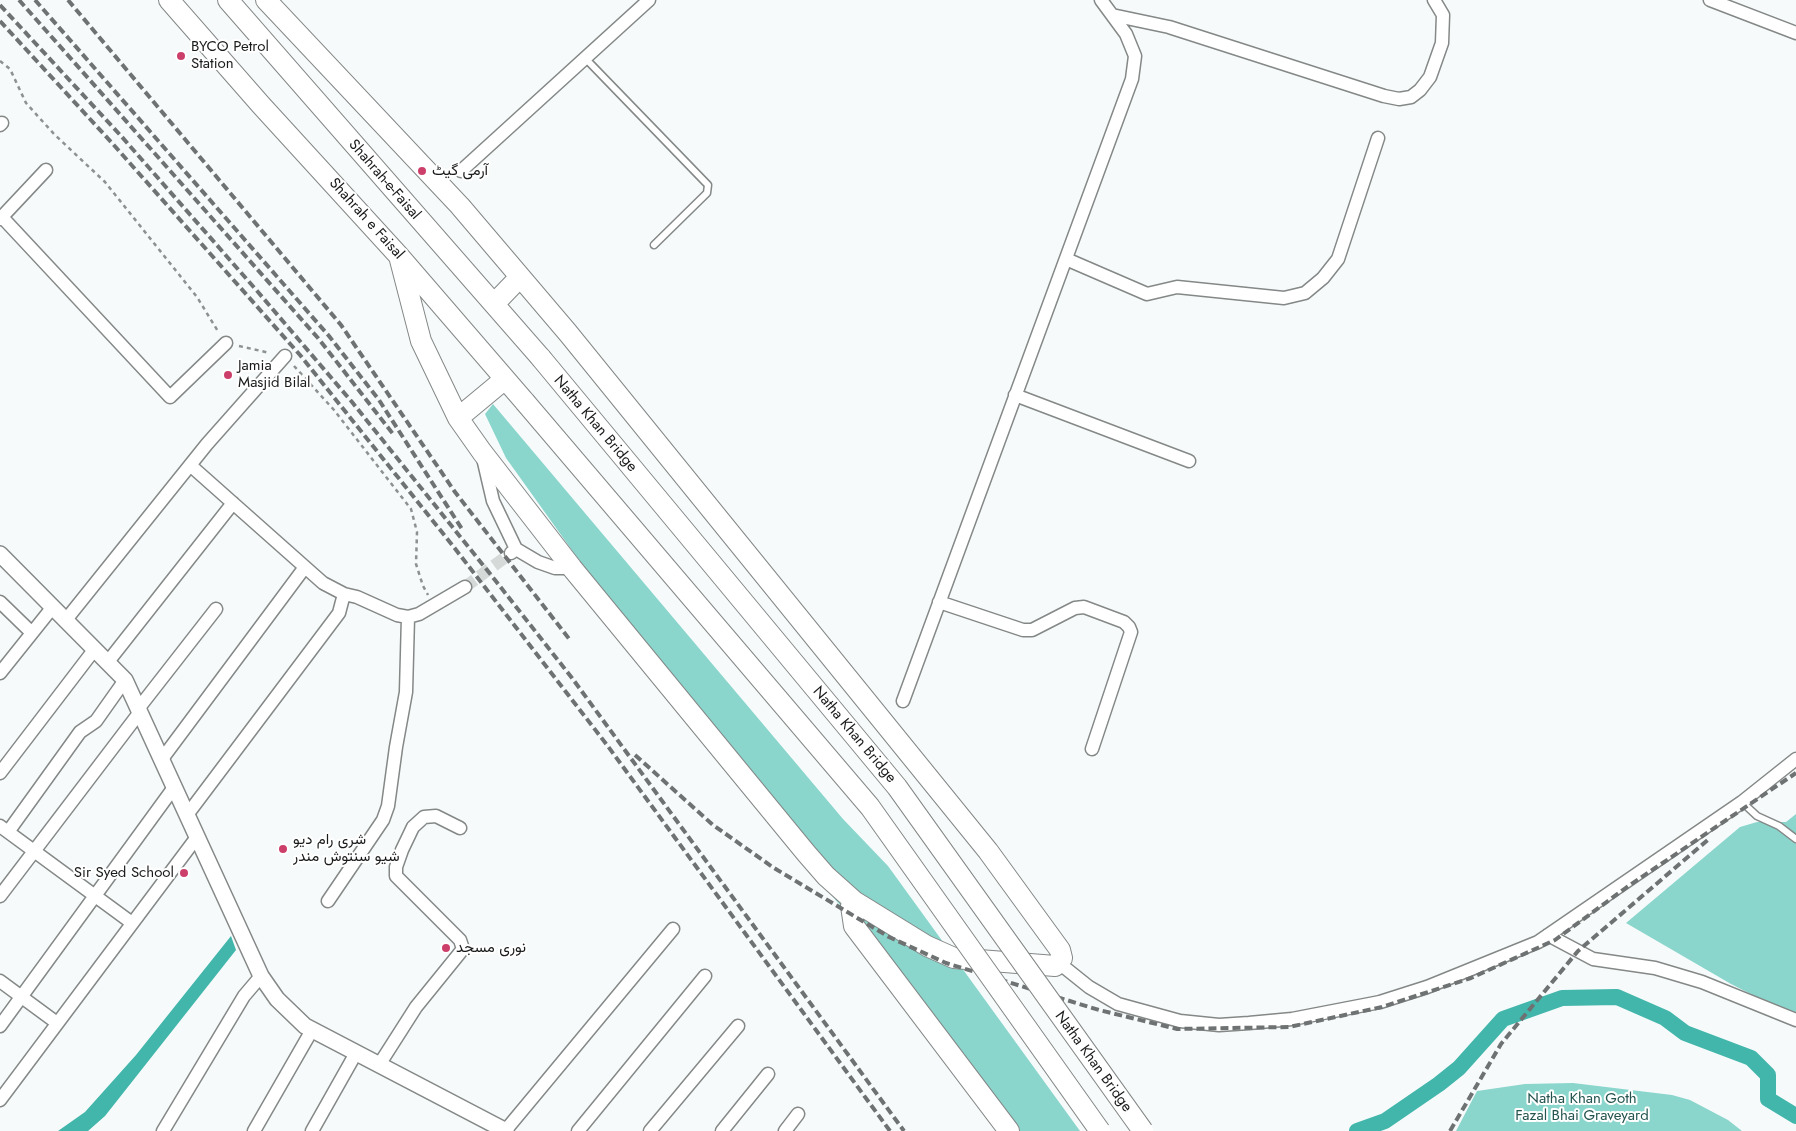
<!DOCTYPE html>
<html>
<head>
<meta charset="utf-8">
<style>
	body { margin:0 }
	canvas { display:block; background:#f6fafa }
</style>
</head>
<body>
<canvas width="1796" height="1131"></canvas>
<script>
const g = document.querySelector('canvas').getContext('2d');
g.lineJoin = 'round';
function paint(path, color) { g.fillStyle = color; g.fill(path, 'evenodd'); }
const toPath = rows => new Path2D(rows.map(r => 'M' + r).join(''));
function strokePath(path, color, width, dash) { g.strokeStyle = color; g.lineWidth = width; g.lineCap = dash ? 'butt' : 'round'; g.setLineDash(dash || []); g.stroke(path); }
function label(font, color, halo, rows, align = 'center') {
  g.font = font + ' Jost,Vazirmatn,sans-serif'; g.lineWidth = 4; g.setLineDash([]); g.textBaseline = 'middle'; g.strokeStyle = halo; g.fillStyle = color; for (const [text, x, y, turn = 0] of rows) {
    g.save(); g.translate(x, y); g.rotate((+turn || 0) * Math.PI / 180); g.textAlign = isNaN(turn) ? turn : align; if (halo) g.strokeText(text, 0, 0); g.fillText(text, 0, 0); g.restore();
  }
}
const green = toPath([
	[493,404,843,819,888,866,1080,1131,1017,1131,926,1007,747,795,506,458,485,414],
	[1796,814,1796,1017,1731,984,1626,923,1740,827,1757,822,1786,822],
	[1573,1083,1672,1095,1690,1100,1728,1120,1742,1131,1456,1131,1477,1091,1525,1084]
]);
const water = toPath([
	[231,936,236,950,105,1116,88,1131,58,1131,85,1112,136,1055]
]);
const canal = toPath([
	[1357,1131,1385,1121,1439,1084,1459,1068,1503,1019,1562,998,1617,997,1665,1018,1685,1033,1751,1058,1768,1075,1768,1099,1796,1116]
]);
const minorTunnel = toPath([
	[465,587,511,553]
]);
const path = toPath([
	[0,61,10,69,26,103,54,134,105,182,197,297,219,333],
	[239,346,270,353],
	[294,366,334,410,411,509,417,532,416,564,423,586,428,595]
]);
const service = toPath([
	[585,58,708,185,707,193,654,245],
	[1742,802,1757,816,1779,826,1796,839]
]);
const minor = toPath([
	[1710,0,1796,33],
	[1112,15,1169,27,1384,96,1399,99,1411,97,1420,90,1430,77,1442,43,1443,15,1434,0],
	[0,125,2,123],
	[461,171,649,0],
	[2,217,170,397,226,343],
	[0,219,46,170],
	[1066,259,1147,294,1177,287,1284,298,1305,293,1323,278,1338,259,1378,138],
	[1015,395,1189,461],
	[483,458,493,501,516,549],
	[190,465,323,583,344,594,357,597,397,615,408,617,419,614,465,587],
	[511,553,516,549,538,562,555,568,572,568],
	[0,602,32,633],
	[939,602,1023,630,1032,630,1075,608,1084,607,1124,622,1129,627,1131,632,1092,749],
	[65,621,207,444,285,356],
	[107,663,233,503],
	[0,673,52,608],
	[903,701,1132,79,1135,56,1126,34,1101,0],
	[138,709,216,609],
	[162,759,305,567],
	[0,773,94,650],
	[187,815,339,613,344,594],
	[0,826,132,923],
	[8,832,80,732,96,721,125,680],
	[0,896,140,712],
	[328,901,383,820,388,806,396,747,406,692,408,617],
	[1548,935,1593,959,1655,968,1702,982,1796,1020],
	[1059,963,1089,987,1118,1004,1180,1021,1219,1025,1249,1023,1292,1019,1380,1002,1427,987,1538,942,1742,802,1796,759],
	[0,981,57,1023],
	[0,1026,175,786],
	[379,1065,416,1007,463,949,460,940,396,876,396,867,402,850,413,827,424,817,436,816,460,828],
	[0,1100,197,837],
	[163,1131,244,996,261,976],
	[254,1131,312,1030],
	[312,1131,356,1053],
	[505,1131,673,929],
	[578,1131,705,976],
	[650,1131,738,1026],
	[722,1131,768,1074],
	[785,1131,798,1114]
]);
const tertiary = toPath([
	[0,554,125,680,261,976,277,999,305,1026,506,1131]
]);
const trunk = toPath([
	[169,0,261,105,399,256,525,402],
	[228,0,541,358],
	[266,0,460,206,568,333,988,851,1060,950,1062,958,1055,966,954,958,927,946,854,901],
	[399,256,421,341,458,418,482,452,572,568,806,853,826,876,854,901,851,906,854,926,1009,1131],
	[494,304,520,277],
	[458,418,505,379]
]);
const rail = toPath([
	[19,0,318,338,393,434],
	[35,0,329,336,379,400,462,529],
	[68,0,341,325,455,492,570,640],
	[0,5,122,137,258,292,352,402,495,580,572,678,904,1131],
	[0,21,112,143,300,355,453,546,607,745,890,1131],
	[635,755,713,825,774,868,889,937,946,963,1099,1010,1177,1029,1289,1027,1382,1007,1471,978,1555,940,1627,887,1796,773],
	[1450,1131,1501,1044,1578,951,1710,838]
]);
const trunkBridge = toPath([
	[541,358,897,787,1143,1131],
	[525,402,870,807,1100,1131]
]);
const markers = [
	[181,56,5,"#cd3f6b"],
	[422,171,5,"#cd3f6b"],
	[228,375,5,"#cd3f6b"],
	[283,849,5,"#cd3f6b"],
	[184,873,5,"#cd3f6b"],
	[446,948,5,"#cd3f6b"]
];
const poiNames = [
	["BYCO Petrol",191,47],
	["Station",191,64],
	["آرمی گیٹ",432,171],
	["Jamia",238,366],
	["Masjid Bilal",238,383],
	["شری رام دیو",293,840],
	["شیو سنتوش مندر",293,857],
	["Sir Syed School",174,873,"right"],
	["نوری مسجد",456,948]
];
const streetNames = [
	["Shahrah-e-Faisal",384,180,49],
	["Shahrah e Faisal",366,219,48],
	["Natha Khan Bridge",595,424,50],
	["Natha Khan Bridge",854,735,50],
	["Natha Khan Bridge",1093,1062,54]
];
const parkNames = [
	["Natha Khan Goth",1582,1099],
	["Fazal Bhai Graveyard",1582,1116]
];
paint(green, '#8ad6cd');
paint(water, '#42b6ab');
strokePath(canal, '#42b6ab', 16);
strokePath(minorTunnel, '#d5d9d8', 12, [12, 6]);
strokePath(service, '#848887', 9);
strokePath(minor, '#848887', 15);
strokePath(tertiary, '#848887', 18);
strokePath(trunk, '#848887', 22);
strokePath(path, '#8e9191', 2.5, [4, 4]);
strokePath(service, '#fff', 6);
strokePath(minor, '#fff', 12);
strokePath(tertiary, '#fff', 15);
strokePath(trunk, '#fff', 20);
strokePath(rail, '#6f7272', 4, [8, 4]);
strokePath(trunkBridge, '#848887', 22, []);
strokePath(trunkBridge, '#fff', 20);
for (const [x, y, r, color] of markers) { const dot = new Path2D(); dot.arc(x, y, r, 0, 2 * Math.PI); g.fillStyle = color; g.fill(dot); strokePath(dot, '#fff', 2); }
label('15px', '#191b1a', '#fff', poiNames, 'left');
label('15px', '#191b1a', '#fff', streetNames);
label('15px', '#23544f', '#fff', parkNames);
</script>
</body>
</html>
